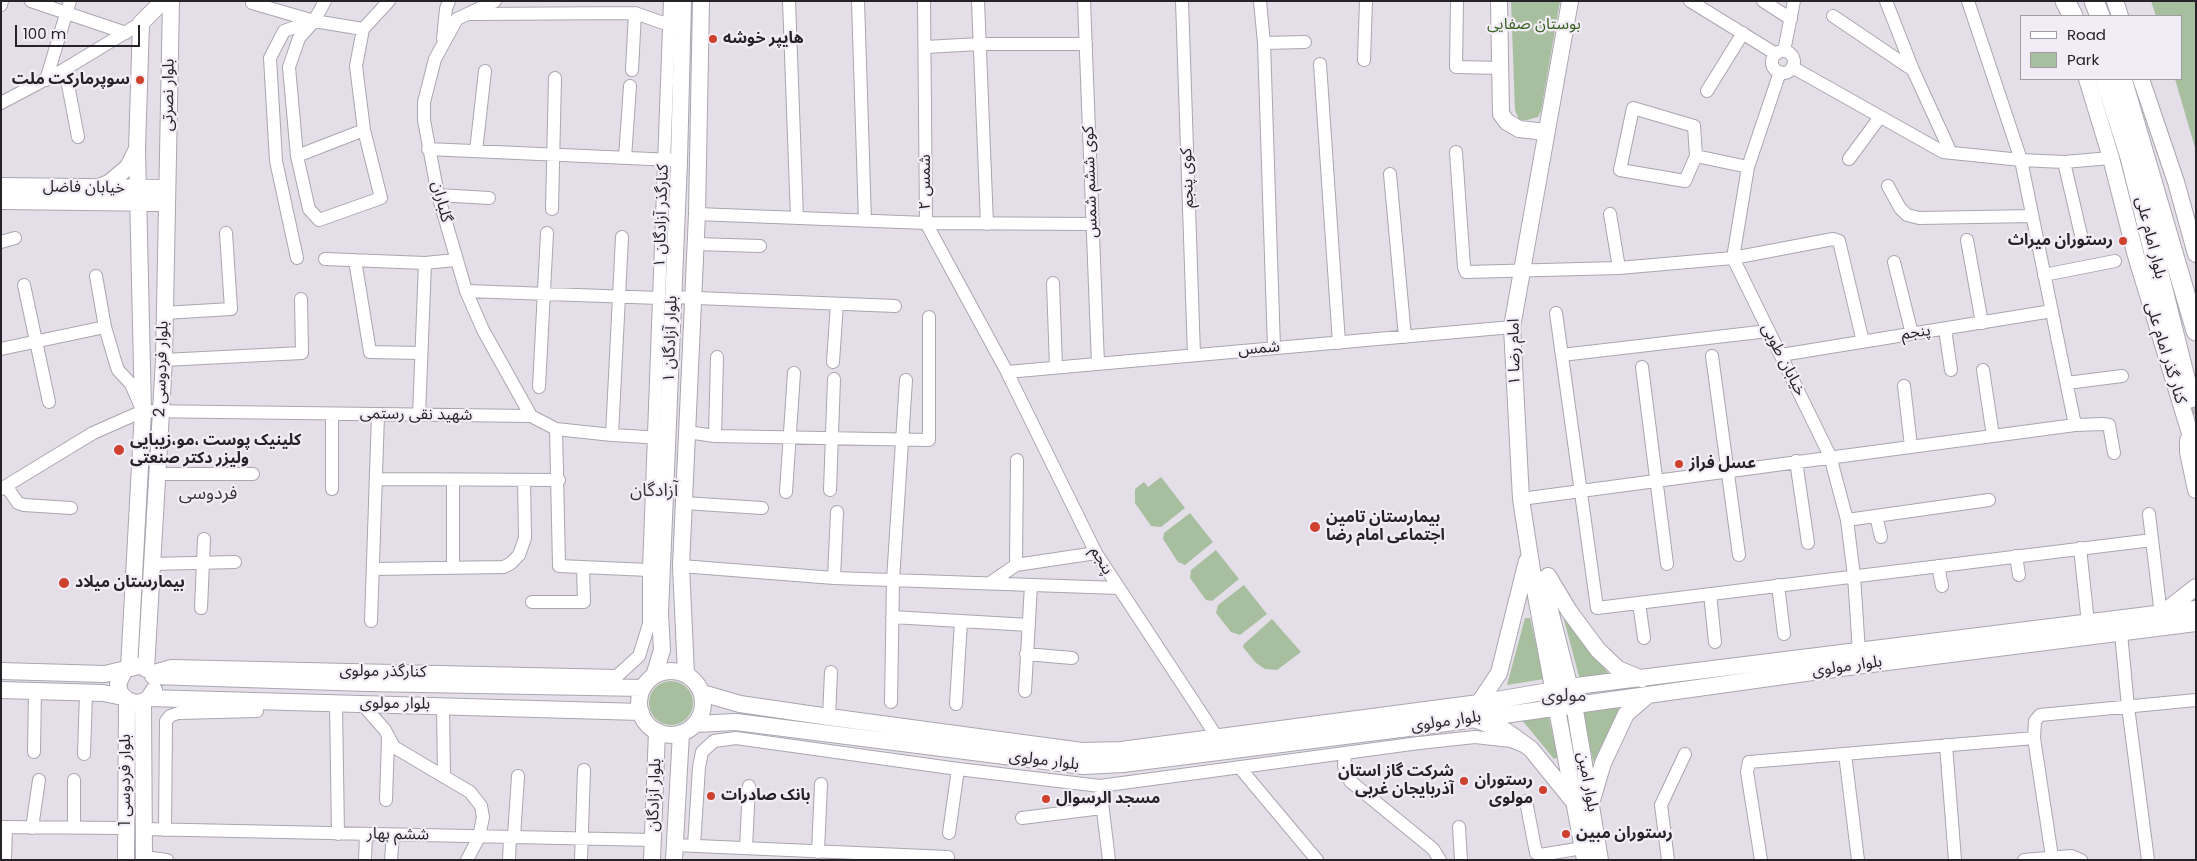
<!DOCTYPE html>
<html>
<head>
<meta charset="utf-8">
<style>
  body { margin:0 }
  #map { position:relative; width:2197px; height:861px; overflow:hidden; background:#e4dee8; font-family:Poppins,sans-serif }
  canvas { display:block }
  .frame { position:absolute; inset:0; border:2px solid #252327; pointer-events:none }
  .legend { position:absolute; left:2020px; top:15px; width:162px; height:65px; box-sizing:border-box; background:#f1ecf6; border:1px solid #9f9ca3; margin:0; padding:6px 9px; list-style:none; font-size:15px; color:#252327 }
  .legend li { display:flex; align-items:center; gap:10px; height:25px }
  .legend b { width:25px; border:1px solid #9f9ca3 }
  .scale { position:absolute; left:15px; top:25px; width:125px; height:22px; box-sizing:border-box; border:2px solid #252327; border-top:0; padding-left:6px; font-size:15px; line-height:18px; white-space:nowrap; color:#252327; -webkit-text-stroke:4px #f1ecf6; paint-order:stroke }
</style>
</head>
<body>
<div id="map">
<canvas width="2197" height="861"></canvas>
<div class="frame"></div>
<ul class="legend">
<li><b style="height:6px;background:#fff"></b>Road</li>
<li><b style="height:14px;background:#a7bf9e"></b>Park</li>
</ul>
<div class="scale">100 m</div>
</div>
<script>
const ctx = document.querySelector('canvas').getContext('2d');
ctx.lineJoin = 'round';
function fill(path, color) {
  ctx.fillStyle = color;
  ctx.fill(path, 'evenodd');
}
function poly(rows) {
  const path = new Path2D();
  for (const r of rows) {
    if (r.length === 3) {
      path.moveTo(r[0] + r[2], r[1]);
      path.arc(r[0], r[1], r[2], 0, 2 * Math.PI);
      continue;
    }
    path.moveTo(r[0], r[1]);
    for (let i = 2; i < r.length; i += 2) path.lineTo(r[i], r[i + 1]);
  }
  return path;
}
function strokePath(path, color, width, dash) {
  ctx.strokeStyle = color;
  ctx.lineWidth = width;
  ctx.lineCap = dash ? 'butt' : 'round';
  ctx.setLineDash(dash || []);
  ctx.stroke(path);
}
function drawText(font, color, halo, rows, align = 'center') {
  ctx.font = font + ' Poppins,"Noto Sans Arabic",sans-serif';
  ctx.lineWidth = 4.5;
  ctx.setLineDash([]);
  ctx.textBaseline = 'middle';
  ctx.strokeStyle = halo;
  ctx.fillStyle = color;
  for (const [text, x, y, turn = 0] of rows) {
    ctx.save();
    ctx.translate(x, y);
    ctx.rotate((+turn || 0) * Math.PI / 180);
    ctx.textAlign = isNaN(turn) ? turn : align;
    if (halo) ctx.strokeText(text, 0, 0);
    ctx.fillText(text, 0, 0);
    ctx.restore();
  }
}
const green = poly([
  [1511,1,1560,1,1541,111,1538,117,1527,120,1519,120,1515,110],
  [2151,1,2196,1,2196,151,2175,79,2181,79,2181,16,2156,16],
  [1161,477,1185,508,1161,527,1151,526,1135,503,1135,489,1144,482,1148,487],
  [1190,513,1213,542,1185,565,1178,562,1163,539,1164,533],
  [1216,550,1239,579,1212,601,1206,600,1190,578,1191,570],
  [1244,585,1267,614,1240,635,1231,632,1216,613,1218,605],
  [1566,615,1610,676,1580,680,1563,616],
  [1525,618,1530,618,1544,679,1507,685],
  [1272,619,1301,652,1277,670,1265,669,1256,663,1243,647,1244,644],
  [671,703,22],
  [1616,705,1619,710,1596,762,1593,761,1583,711],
  [1548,714,1558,757,1554,759,1522,720]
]);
const highwayTunnel = poly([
  [2190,398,2196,414]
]);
const minor = poly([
  [31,1,126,33],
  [325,1,314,21,299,38,289,67,297,156,309,209,319,220,381,198,364,130,356,66,363,29],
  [495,1,457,19,435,59,424,102,424,120,438,195,466,291,483,330,531,416],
  [789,1,797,218],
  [858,1,865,221],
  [924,1,926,223,1007,372,1096,553,1217,737],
  [978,1,987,224],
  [1084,1,1098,364],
  [1182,1,1194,355],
  [1260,1,1264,43,1274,348],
  [1457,1,1456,67,1501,68],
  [1690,1,1776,54],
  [1763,1,1791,19],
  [1886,1,1913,70,1951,153],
  [1968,1,2021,160,2075,425],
  [252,3,314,21,363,29],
  [1,5,2,1],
  [472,14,635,13,669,25],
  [1833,16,1913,70],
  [363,29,389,1],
  [443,39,446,9,449,1],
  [1264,43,1305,42],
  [926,47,979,44,1086,44],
  [1784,51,1794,1],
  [1783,62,11],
  [1364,60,1366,1],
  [1320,64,1339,343],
  [1792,67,1943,152,2021,160,2064,162,2111,158],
  [65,69,78,137],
  [632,70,635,13],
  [1780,72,1748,167,1733,258,1830,456,1847,520,1854,576,1859,652],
  [46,80,70,1],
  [1707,91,1743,33],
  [1,103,65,69,141,23],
  [1633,108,1694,126,1696,156,1685,181,1620,170,1633,108],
  [428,149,673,160],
  [476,151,485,71],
  [1456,152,1464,267,1466,272,1619,268,1733,258,1833,239,1839,241,1863,342],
  [297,156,364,130],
  [1696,156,1748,167],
  [625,158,630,86],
  [1849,159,1880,117],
  [2064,162,2081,235],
  [1390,174,1405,337],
  [1888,186,1900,208,1907,215,1919,218,2032,216],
  [438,195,489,198],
  [552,209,555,78],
  [697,214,926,223,1093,224],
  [1610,214,1619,268],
  [1967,240,1982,323],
  [1,242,15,238],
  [696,244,760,246],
  [297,258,276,161,270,58,284,31,312,21],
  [325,259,425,263,455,260],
  [355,260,370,352,421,353],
  [1894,262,1912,334],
  [2044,275,2115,261],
  [96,276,105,327,115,361,118,370,131,384,141,407],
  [1053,283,1056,367],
  [24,285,49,402],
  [466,291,659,298],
  [672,297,895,306],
  [164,313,231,309,226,233],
  [1556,313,1597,608,2152,540],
  [1945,329,1951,370],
  [1,349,105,327],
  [1562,355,1768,331],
  [1781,355,2052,311],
  [1712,356,1739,555],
  [164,360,302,353,301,299],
  [833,362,837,304],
  [1642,367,1667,564],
  [1983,370,1993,436],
  [1007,372,1512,327],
  [2067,383,2122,376],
  [1904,386,1911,446],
  [539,387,547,233],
  [332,414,332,489],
  [419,415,425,263],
  [556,429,559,566,649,570],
  [687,432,715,436,929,440,929,317],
  [612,435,622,237],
  [715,436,717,357],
  [1796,461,1808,543],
  [158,474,253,474],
  [376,479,559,480],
  [6,486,18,503,24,505,71,508],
  [1,489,93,433,143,411,531,416,556,429,612,435,663,438],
  [830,490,834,379],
  [786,492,794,373],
  [1521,499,2075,425,2103,424,2109,425,2114,453],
  [684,503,762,508],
  [2149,514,2161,615],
  [1876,516,1881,537],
  [1847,520,1989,500],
  [2080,548,2088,623],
  [2016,556,2019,575],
  [152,564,235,562],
  [1016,565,1017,460],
  [681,566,834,578,1118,588],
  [1938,566,1942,586],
  [453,568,453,480],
  [373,569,504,567,511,563,519,555,525,538,524,480],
  [834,578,837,512],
  [990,583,1016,565,1096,553],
  [1778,585,1784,634],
  [1710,594,1715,642],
  [532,602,584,602,583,568],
  [1639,603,1644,638],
  [201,608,204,539],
  [892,617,1029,625],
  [371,621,378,415],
  [2121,633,2128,707,2148,860],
  [1026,654,1072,658],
  [150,672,171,666,617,676,639,656,649,624,649,570,670,1],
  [1025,691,1031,585],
  [891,702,893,580,906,380],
  [336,704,338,834],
  [362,704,385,730,394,747,470,792,481,806,483,817,479,837,467,860],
  [956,704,961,621],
  [443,705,444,777],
  [829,717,831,672],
  [1946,745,1955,860],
  [34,752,35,690],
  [84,754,86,693],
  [1345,754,1344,766,1350,781,1433,849,1440,860],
  [1845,754,1858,860],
  [1240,768,1317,860],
  [1100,786,1109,860],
  [386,800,388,739],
  [1526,801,1536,853,1540,855,1583,848],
  [1022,818,1102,808],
  [1,827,126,828],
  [1459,827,1461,860],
  [32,828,39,780],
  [74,828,74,780],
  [143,829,653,840],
  [165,830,166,721,170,716,178,713,257,711],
  [949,833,958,769],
  [514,837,518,776],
  [674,845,948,857],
  [694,846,699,767,702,752,714,741,736,738,958,769,1100,786,1419,743,1475,737,1511,741,1521,745],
  [746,848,749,786],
  [818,852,821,784],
  [144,857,167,860],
  [2052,857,2034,738,2035,721,2040,715,2196,700],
  [5,860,6,827],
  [365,860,366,834],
  [391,860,393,835],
  [509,860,510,837],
  [581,860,584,770],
  [1668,860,1661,805,1685,754],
  [1761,860,1747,772,1749,762,2034,738],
  [2024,860,2071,856,2081,860]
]);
const major = poly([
  [1499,1,1501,114,1507,122,1519,129,1546,132],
  [1570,1,1512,327,1521,499,1536,596,1585,860],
  [2115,1,2120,16],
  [2087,79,2111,158,2136,256,2196,453],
  [2141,79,2176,182,2196,254],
  [1,186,167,188],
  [98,187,109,183,128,167,136,151],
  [1,201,167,203],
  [2188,440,2188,452,2196,490],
  [1548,576,1569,611,1598,650,1618,669,1642,679],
  [1542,579,1574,704,1600,860],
  [2164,612,2196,587],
  [129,668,143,411,137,149,141,23,163,1],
  [146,669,164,360,171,1],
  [1,671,105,674,139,666],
  [124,671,118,684,120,693,127,700,135,703,143,702,149,698,154,690],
  [671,703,32],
  [686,674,681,566,697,214,701,1],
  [153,676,367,683,643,688],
  [654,676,662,650,660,613,679,161,683,1],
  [1,690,103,693,123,697],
  [702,693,740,704,829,717,1082,751,1121,750,1479,703,1584,685,2196,609],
  [149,698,641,712],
  [143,702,144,860],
  [1479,703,1499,673,1527,561],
  [1474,719,1506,731,1531,749,1574,802],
  [695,724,736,722,1084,766,1123,764,1432,725,1863,665,2196,623],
  [1592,800,1603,763,1626,714,1648,695],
  [126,860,127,700],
  [652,860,657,731],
  [674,860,681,733]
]);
const highway = poly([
  [2065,1,2073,16],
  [2094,1,2100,16],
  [2105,79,2130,157,2190,398],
  [2122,79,2196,331]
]);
const markers = [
  [713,39,5,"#cd412e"],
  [140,80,5,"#cd412e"],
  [2123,241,5,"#cd412e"],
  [119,450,6,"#cd412e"],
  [1679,464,5,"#cd412e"],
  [1315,527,6,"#cd412e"],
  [64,583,6,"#cd412e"],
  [1464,781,5,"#cd412e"],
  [1543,790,5,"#cd412e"],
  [711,796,5,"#cd412e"],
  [1046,799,5,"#cd412e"],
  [1566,834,5,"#cd412e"]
];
const parkNames = [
  ["بوستان صفایی",1534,25]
];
const poiNames = [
  ["هایپر خوشه",723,39],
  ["سوپرمارکت ملت",130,80,"right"],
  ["رستوران میراث",2113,241,"right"],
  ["کلینیک پوست ،مو،زیبایی",130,441],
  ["ولیزر دکتر صنعتی",130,459],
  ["عسل فراز",1689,464],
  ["بیمارستان تامین",1326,518],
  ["اجتماعی امام رضا",1326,536],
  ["بیمارستان میلاد",75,583],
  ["شرکت گاز استان",1454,772,"right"],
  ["آذربایجان غربی",1454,790,"right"],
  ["رستوران",1533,781,"right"],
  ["مولوی",1533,799,"right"],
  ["بانک صادرات",721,796],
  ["مسجد الرسوال",1056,799],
  ["رستوران مبین",1576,834]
];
const streetNames = [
  ["بلوار نصرتی",169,95,-89],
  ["کوی پنجم",1188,178,-92],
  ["شمس ۲",926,182,-90],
  ["کوی ششم شمس",1091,182,-92],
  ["خیابان فاضل",84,188,1],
  ["گلباران",441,202,76],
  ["کنارگذر آزادگان ۱",662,216,-88],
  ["بلوار امام علی",2150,238,76],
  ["پنجم",1916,333,-9],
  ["بلوار آزادگان ۱",671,339,-88],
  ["شمس",1259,349,-5],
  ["امام رضا ۱",1515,352,-91],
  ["کنار گذر امام علی",2165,353,73],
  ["خیابان طوبی",1783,360,63],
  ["بلوار فردوسی 2",162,369,-88],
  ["شهید نقی رستمی",416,415,1],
  ["پنجم",1101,561,60],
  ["بلوار مولوی",1847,667,-8],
  ["کنارگذر مولوی",383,672,1],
  ["بلوار مولوی",395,704,1],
  ["بلوار مولوی",1446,722,-8],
  ["بلوار مولوی",1044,761,7],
  ["بلوار فردوسی 1",126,780,-90],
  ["بلوار امین",1587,782,80],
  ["بلوار آزادگان",655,795,-88],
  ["ششم بهار",398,835,1]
];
const neighbourhoodNames = [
  ["آزادگان",654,491],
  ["فردوسی",208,494],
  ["مولوی",1564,696]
];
fill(green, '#a7bf9e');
strokePath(highwayTunnel, '#beb9c1', 19, [19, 9]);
strokePath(minor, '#aaa5af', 14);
strokePath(major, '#aaa5af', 18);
strokePath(highway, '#aaa5af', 21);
strokePath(minor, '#fff', 12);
strokePath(major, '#fff', 16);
strokePath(highway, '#fff', 19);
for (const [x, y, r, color] of markers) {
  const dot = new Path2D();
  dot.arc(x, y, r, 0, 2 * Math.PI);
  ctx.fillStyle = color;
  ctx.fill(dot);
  strokePath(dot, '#f1ecf6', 2);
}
drawText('16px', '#376223', '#f1ecf6', parkNames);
drawText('bold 16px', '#252327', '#f1ecf6', poiNames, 'left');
drawText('16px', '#252327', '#f1ecf6', streetNames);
drawText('18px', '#39353d', '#f1ecf6', neighbourhoodNames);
</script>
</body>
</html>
